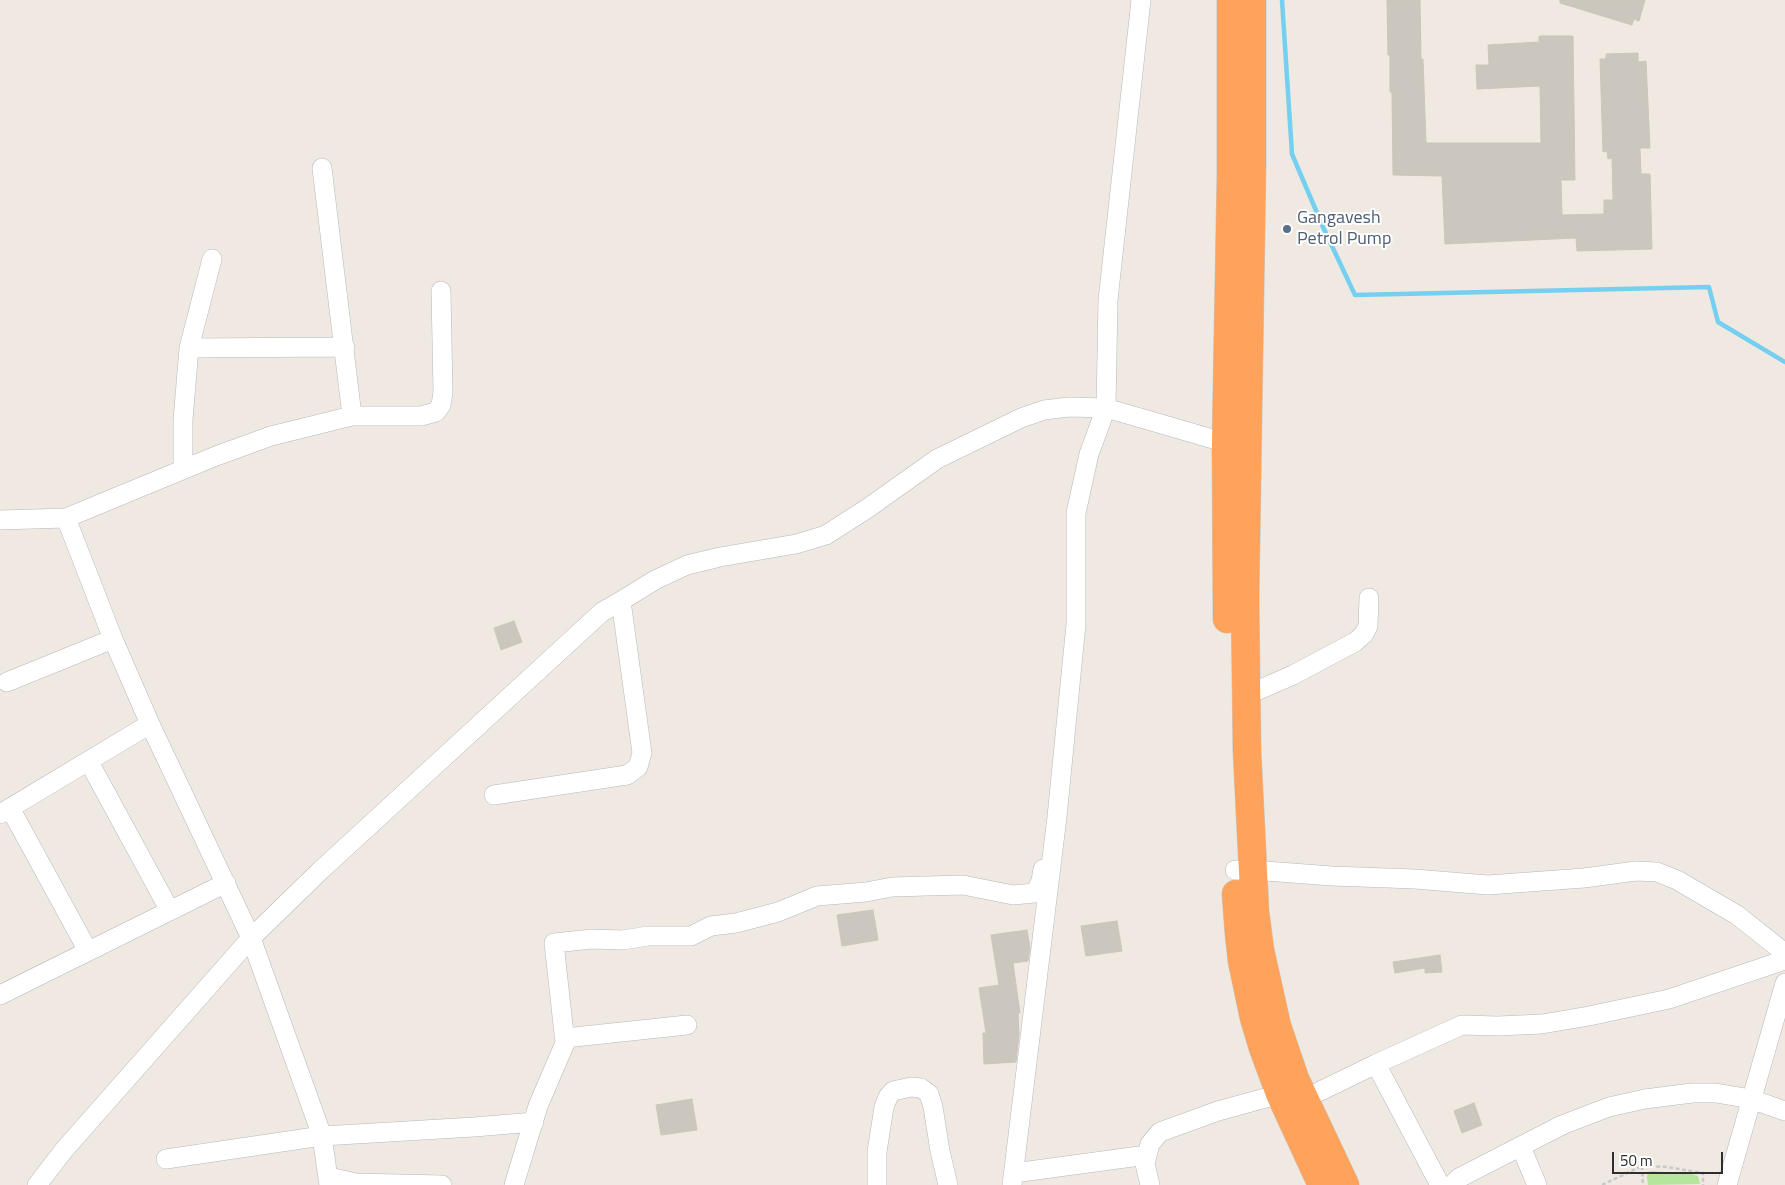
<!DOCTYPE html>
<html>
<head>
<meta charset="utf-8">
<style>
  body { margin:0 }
  #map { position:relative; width:1785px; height:1185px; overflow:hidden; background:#efe9e1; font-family:"Titillium Web",sans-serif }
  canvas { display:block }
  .scale { position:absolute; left:1612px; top:1152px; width:111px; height:22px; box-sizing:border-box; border:2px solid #2e2e2e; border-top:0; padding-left:6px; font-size:15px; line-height:18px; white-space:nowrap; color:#2e2e2e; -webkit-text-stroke:4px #fff; paint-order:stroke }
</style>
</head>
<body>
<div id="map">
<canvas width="1785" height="1185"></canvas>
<div class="scale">50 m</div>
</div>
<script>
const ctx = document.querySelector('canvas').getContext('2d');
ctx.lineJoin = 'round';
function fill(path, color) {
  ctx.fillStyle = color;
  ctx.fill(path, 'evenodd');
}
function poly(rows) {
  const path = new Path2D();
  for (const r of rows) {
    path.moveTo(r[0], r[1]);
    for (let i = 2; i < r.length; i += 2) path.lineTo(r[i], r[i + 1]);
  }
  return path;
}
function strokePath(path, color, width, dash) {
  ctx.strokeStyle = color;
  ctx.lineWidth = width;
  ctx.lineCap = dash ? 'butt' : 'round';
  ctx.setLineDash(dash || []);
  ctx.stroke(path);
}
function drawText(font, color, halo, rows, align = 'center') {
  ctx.font = font + ' "Titillium Web",sans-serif';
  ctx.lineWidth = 4;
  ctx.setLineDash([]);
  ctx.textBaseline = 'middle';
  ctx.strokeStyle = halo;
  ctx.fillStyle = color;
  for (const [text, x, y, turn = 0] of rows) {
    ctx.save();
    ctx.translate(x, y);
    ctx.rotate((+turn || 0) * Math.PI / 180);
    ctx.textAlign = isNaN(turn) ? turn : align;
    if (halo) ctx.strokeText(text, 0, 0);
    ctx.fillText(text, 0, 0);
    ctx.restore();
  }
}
const green = poly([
  [1650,1171,1692,1174,1698,1176,1700,1184,1648,1185,1647,1177,1648,1173]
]);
const stream = poly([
  [1282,0,1292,154,1323,227,1355,295,1709,287,1718,322,1785,362]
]);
const building = poly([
  [1387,0,1420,0,1421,59,1423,59,1426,143,1541,143,1540,86,1477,89,1476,65,1489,65,1488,45,1539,42,1539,36,1573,36,1575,180,1561,180,1562,215,1604,214,1604,200,1613,200,1612,158,1608,159,1607,151,1603,152,1600,59,1606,59,1606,54,1638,53,1638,62,1646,61,1650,148,1640,148,1641,174,1650,174,1652,249,1577,251,1576,238,1445,244,1442,176,1393,175,1392,92,1390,92,1390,55,1388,55,1387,0],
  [1560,0,1645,0,1639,21,1634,19,1632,25,1560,3,1560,0],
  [514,621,522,642,501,650,494,628,514,621],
  [873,910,878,940,842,946,837,915,873,910],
  [1117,921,1122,951,1086,956,1081,926,1117,921],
  [1027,930,1030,948,1028,961,1013,963,1020,1013,1018,1013,1019,1034,1016,1062,984,1064,983,1033,986,1033,979,988,999,985,991,935,1027,930],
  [1440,955,1442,972,1425,973,1425,968,1395,973,1393,962,1440,955],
  [692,1099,697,1130,661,1135,656,1105,692,1099],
  [1474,1103,1482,1125,1462,1133,1454,1111,1474,1103]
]);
const path = poly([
  [1642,1166,1643,1185],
  [1602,1185,1642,1166,1667,1167,1703,1173,1703,1185]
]);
const minor = poly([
  [322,168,352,416,421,416,436,412,441,405,443,392,441,291],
  [189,348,345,347],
  [183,468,183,420,189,348,212,259],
  [66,518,216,456,271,436,352,416],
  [0,520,66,518,113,639,150,724,251,938,322,1136,329,1185],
  [7,682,113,639],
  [1247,695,1293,675,1355,642,1364,634,1368,626,1369,598],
  [89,762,170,911],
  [494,795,627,775,638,767,642,753,621,601],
  [10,808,88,951],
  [0,814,150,724],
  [1235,870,1252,870,1332,876,1415,879,1488,885,1584,878,1636,871,1657,872,1677,880,1737,915,1785,953],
  [560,943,554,943,592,939,623,940,648,936,691,936,711,926,736,923,778,912,817,896,866,892,892,887,963,885,1013,895,1035,893,1041,881,1043,869],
  [0,995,226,883],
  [565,1038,687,1025],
  [1376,1064,1440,1185],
  [1304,1099,1376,1064,1462,1025,1498,1026,1542,1024,1589,1016,1669,999,1785,960],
  [1521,1147,1537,1185],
  [166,1159,322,1136,474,1127,534,1122],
  [1014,1173,1147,1155],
  [329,1177,356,1183,442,1185],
  [37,1185,64,1150,251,938,321,870,602,612,621,601,655,580,687,565,720,557,796,544,826,535,868,508,937,459,1021,418,1044,410,1069,407,1106,408,1237,446],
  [514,1185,538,1106,565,1043,554,943],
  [877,1185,877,1152,884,1107,888,1097,893,1091,911,1087,921,1088,929,1094,933,1107,940,1151,948,1185],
  [1012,1185,1057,817,1076,624,1076,513,1089,454,1106,408,1108,300,1141,0],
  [1150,1185,1145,1164,1150,1144,1160,1132,1218,1111,1280,1094],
  [1452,1185,1459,1178,1562,1125,1609,1107,1645,1099,1692,1093,1716,1093,1751,1099,1785,1111],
  [1727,1185,1785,983]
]);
const highway = poly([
  [1252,0,1252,163,1245,599,1247,751,1255,912,1260,950,1277,1026,1295,1079,1345,1185],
  [1227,619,1226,444,1231,175,1231,0],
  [1236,894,1239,934,1242,961,1254,1018,1263,1048,1280,1094,1322,1185]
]);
const markers = [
  [1287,229,5,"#5c6f8a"]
];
const serviceNames = [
  ["Gangavesh",1297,219],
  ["Petrol Pump",1297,240]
];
fill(green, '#b6e59e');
strokePath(stream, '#75cff0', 4.5);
fill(building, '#cbc7bf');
strokePath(building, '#cbc5ba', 1);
strokePath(minor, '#b4b7c1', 20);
strokePath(highway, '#c9c9c9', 29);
strokePath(path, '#c9c9c9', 2.5, [4, 2.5]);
strokePath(minor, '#fff', 19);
strokePath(highway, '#ffa35c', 28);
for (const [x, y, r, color] of markers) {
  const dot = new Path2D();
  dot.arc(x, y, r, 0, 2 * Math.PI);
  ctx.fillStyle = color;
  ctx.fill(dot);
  strokePath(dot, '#fff', 2);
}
drawText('18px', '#4e5e75', '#fff', serviceNames, 'left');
</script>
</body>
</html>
